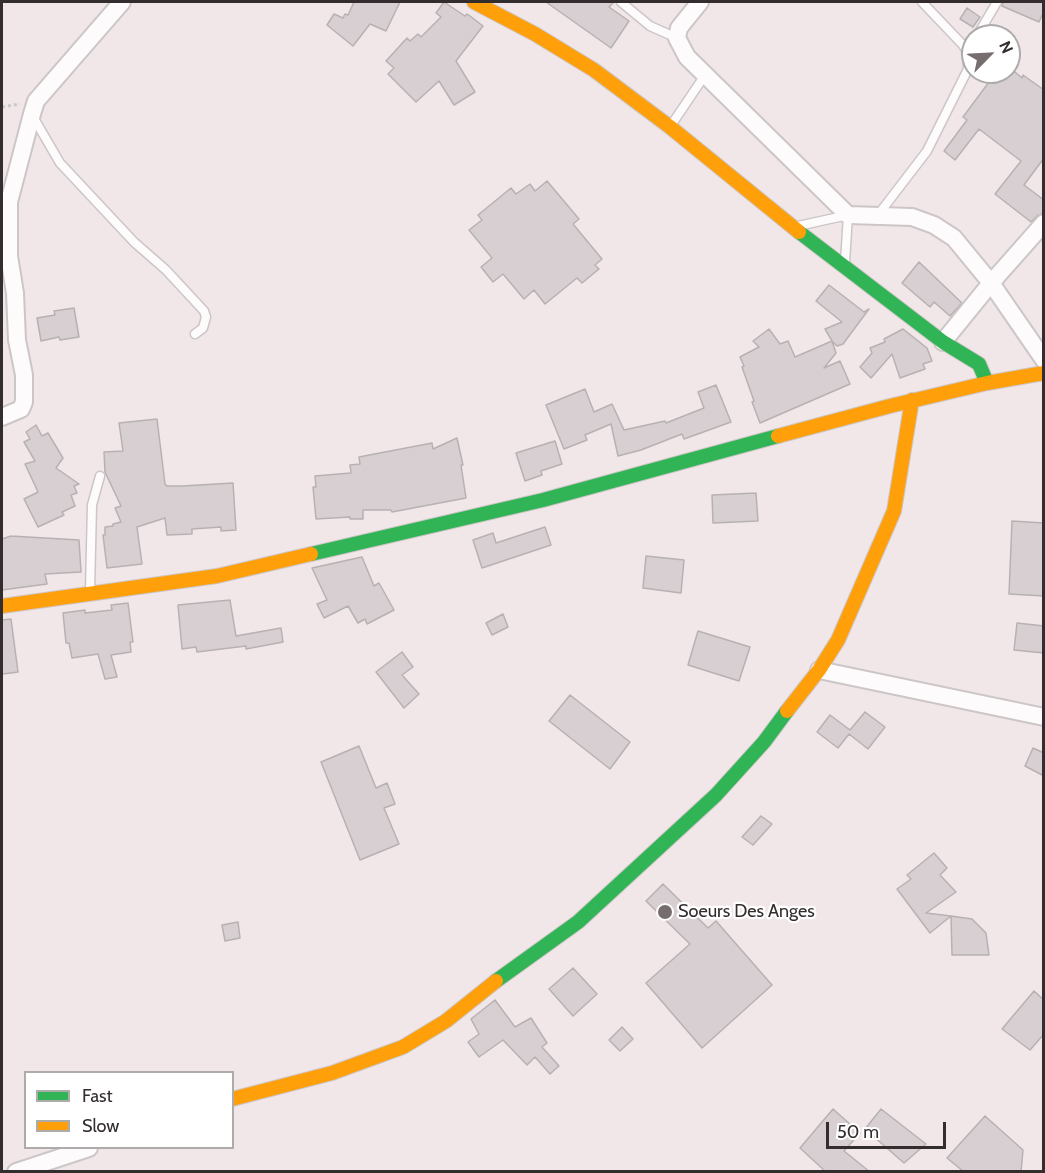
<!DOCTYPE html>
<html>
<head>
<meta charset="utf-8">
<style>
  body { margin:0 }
  #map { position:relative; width:1045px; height:1173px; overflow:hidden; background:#f1e7e8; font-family:Cabin,sans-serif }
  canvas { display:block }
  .frame { position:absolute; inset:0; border:3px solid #342d2d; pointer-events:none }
  .legend { position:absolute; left:24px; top:1071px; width:210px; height:78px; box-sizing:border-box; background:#fff; border:2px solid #aeabab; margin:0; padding:8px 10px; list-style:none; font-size:18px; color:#342d2d }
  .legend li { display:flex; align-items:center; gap:12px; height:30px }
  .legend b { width:30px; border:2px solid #aeabab }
  .north { position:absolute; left:961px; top:24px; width:60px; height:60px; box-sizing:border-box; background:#fff; border:2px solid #aeabab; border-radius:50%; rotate:66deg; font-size:16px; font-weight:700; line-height:24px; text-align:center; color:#342d2d }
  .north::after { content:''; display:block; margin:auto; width:21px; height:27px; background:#766e6e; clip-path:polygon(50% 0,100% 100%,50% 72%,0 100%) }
  .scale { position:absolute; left:826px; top:1122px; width:120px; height:27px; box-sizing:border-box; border:3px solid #342d2d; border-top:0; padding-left:8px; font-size:18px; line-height:21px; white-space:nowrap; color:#342d2d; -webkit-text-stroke:4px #fff; paint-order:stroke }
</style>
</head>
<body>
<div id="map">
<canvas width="1045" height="1173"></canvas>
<div class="frame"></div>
<ul class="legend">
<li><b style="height:8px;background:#30b455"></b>Fast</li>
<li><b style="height:8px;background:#ff9f0a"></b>Slow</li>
</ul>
<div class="north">N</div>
<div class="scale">50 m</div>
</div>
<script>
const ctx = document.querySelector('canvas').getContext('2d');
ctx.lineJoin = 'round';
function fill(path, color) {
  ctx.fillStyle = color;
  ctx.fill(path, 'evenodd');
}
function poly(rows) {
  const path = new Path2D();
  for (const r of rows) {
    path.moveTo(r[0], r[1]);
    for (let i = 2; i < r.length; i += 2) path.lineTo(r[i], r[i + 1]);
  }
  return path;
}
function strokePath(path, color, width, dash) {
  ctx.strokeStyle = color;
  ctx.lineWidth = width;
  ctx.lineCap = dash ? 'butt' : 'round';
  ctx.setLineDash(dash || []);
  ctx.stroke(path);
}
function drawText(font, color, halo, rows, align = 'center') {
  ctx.font = font + ' Cabin,sans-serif';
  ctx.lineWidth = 4.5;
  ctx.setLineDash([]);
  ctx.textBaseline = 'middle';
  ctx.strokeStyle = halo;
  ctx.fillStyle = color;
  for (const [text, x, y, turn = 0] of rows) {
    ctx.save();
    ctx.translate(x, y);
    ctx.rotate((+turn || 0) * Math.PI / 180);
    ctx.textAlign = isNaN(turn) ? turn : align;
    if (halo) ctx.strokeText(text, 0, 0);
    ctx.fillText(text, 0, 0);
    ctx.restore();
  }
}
const building = poly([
  [354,2,400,2,386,31,370,24,353,46,327,25,334,14,343,18,345,14,348,15,354,2],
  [444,2,465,16,467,14,470,16,483,26,456,61,475,92,454,105,439,81,416,102,388,74,394,68,386,61,407,38,410,41,418,34,421,37,441,17,436,13,444,2],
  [546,2,614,2,609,7,629,21,611,48,546,2],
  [1003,2,1044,2,1044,11,1039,22,1002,6,1003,2],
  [967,8,980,17,973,27,960,19,967,8],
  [993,72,1015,72,1022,78,1023,75,1044,90,1044,158,1024,185,1044,200,1044,213,1037,216,1031,222,995,194,1021,161,979,129,955,160,944,151,967,120,963,117,989,82,986,81,993,72],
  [547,181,579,219,573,224,602,259,595,265,599,269,582,283,577,278,545,304,534,290,524,299,503,274,493,282,481,267,492,258,469,230,482,220,478,215,511,188,516,194,530,184,535,191,547,181],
  [919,262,962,303,950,316,934,302,930,307,902,283,919,262],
  [829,285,864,312,869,309,843,344,837,346,832,341,836,353,824,368,840,361,850,384,760,423,752,402,754,401,742,367,744,366,740,357,759,347,753,341,769,329,780,344,788,341,795,357,832,341,825,329,842,322,816,301,829,285],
  [74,308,79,337,60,340,59,337,41,341,37,318,55,315,54,311,74,308],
  [903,329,927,348,932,361,923,364,925,369,900,378,892,354,871,378,860,367,872,353,870,348,885,342,884,339,903,329],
  [716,385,731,422,684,439,682,434,641,450,618,456,611,424,585,435,587,440,564,449,546,405,585,389,594,412,612,404,624,430,665,421,666,423,704,408,698,392,716,385],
  [157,419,165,484,167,486,182,486,233,483,236,530,221,531,221,527,192,529,192,534,167,535,165,518,137,527,142,564,107,568,103,535,105,535,105,527,113,526,113,524,121,522,115,508,121,506,105,472,104,452,123,451,119,423,157,419],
  [36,425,42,436,48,433,63,458,56,468,79,484,74,486,77,493,71,495,75,506,62,512,64,515,38,527,24,499,38,492,25,464,35,461,24,442,30,439,26,432,36,425],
  [457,438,463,465,461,465,466,498,392,512,391,510,363,510,363,519,350,519,350,517,316,519,313,487,316,487,315,476,351,473,350,465,360,464,359,457,432,443,433,449,457,438],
  [555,441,562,464,541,471,542,475,525,481,516,453,555,441],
  [756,493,758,521,713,523,712,495,756,493],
  [1012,521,1044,523,1044,596,1009,594,1012,521],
  [545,527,551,545,482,568,473,540,493,533,496,543,545,527],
  [11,536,79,540,81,572,45,574,47,584,2,590,2,539,11,536],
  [646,556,684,560,681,593,643,588,646,556],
  [362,557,374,586,379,583,394,610,367,624,365,619,358,623,348,606,324,618,317,604,327,600,312,568,362,557],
  [230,600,236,636,281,628,283,642,246,649,246,646,197,652,196,647,182,649,178,605,230,600],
  [128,603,133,642,130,642,131,652,111,655,117,677,105,679,98,654,72,658,69,643,66,643,63,613,85,610,85,613,112,610,111,605,128,603],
  [503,614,508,627,492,635,486,623,503,614],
  [11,619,18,672,3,674,2,673,2,620,11,619],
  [1017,623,1044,626,1044,653,1014,650,1017,623],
  [698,631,750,647,739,681,688,665,698,631],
  [402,652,413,667,402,675,419,694,404,708,376,672,402,652],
  [570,695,630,742,610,769,549,721,570,695],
  [865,712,885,727,868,749,849,734,838,748,817,732,830,715,850,730,865,712],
  [359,746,376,788,387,783,395,804,384,808,399,844,360,860,321,762,359,746],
  [1033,748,1044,753,1044,776,1025,766,1033,748],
  [761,816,772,824,753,845,742,837,761,816],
  [934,853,947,868,940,875,956,892,926,913,951,916,930,933,897,889,911,879,907,875,934,853],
  [663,884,708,928,716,921,772,985,702,1048,646,983,690,944,646,901,663,884],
  [951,916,972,919,986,933,989,955,952,955,951,916],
  [238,922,240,938,225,941,222,925,238,922],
  [573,968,597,994,573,1016,549,989,573,968],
  [1034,991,1044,1000,1044,1034,1030,1050,1002,1029,1034,991],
  [495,1000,515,1027,531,1018,547,1043,542,1047,559,1066,550,1074,535,1057,527,1065,503,1040,479,1057,468,1042,479,1034,471,1019,495,1000],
  [622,1027,633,1039,620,1051,609,1040,622,1027],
  [833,1109,860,1133,844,1151,870,1172,826,1172,800,1148,833,1109],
  [881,1109,926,1144,904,1163,865,1129,881,1109],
  [985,1116,1023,1150,1021,1172,964,1172,947,1158,985,1116]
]);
const path = poly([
  [2,107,20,104]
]);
const lane = poly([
  [621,2,650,26,677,38],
  [977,36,997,2],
  [32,115,60,163,134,242,166,270,204,311,206,317,203,328,195,334],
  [672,124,705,75],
  [878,215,927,151,968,69,967,52,963,45,922,2],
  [798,226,848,215,845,262],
  [90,591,92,505,100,476]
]);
const street = poly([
  [700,2,679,28,677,38,687,57,848,215,912,217,934,225,954,238,991,283,1044,360],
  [943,342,991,283,1044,223],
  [2,417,21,409,24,402,24,375,17,340,15,293,9,256,9,202,32,114,36,101,122,2],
  [819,670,1044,717],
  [16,1172,89,1148]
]);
const fast = poly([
  [799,232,943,342,979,364,987,383],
  [311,554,543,500,778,436],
  [496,981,578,922,716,795,764,742,787,711]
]);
const slow = poly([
  [474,2,535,34,594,70,670,127,799,232],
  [778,436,890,406,987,383,1044,373],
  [2,606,217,576,311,554],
  [787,711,819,670,838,640,894,511,912,400],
  [232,1099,332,1073,403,1047,446,1021,496,981]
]);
const markers = [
  [665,912,8,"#766e6e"]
];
const poiNames = [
  ["Soeurs Des Anges",678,912]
];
fill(building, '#d7cfd1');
strokePath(building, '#b8b1b2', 1.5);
strokePath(lane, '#cdc6c6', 11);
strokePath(street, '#cdc6c6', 20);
strokePath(fast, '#cdc6c6', 16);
strokePath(slow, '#cdc6c6', 16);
strokePath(path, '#cbc8c8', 3, [3, 3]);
strokePath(lane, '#fdfbfc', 8);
strokePath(street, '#fdfbfc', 16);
strokePath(fast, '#30b455', 14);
strokePath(slow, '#ff9f0a', 14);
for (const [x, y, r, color] of markers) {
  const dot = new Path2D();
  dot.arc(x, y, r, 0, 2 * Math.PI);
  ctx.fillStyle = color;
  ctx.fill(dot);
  strokePath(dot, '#fff', 2);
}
drawText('18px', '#342d2d', '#fff', poiNames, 'left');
</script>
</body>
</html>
